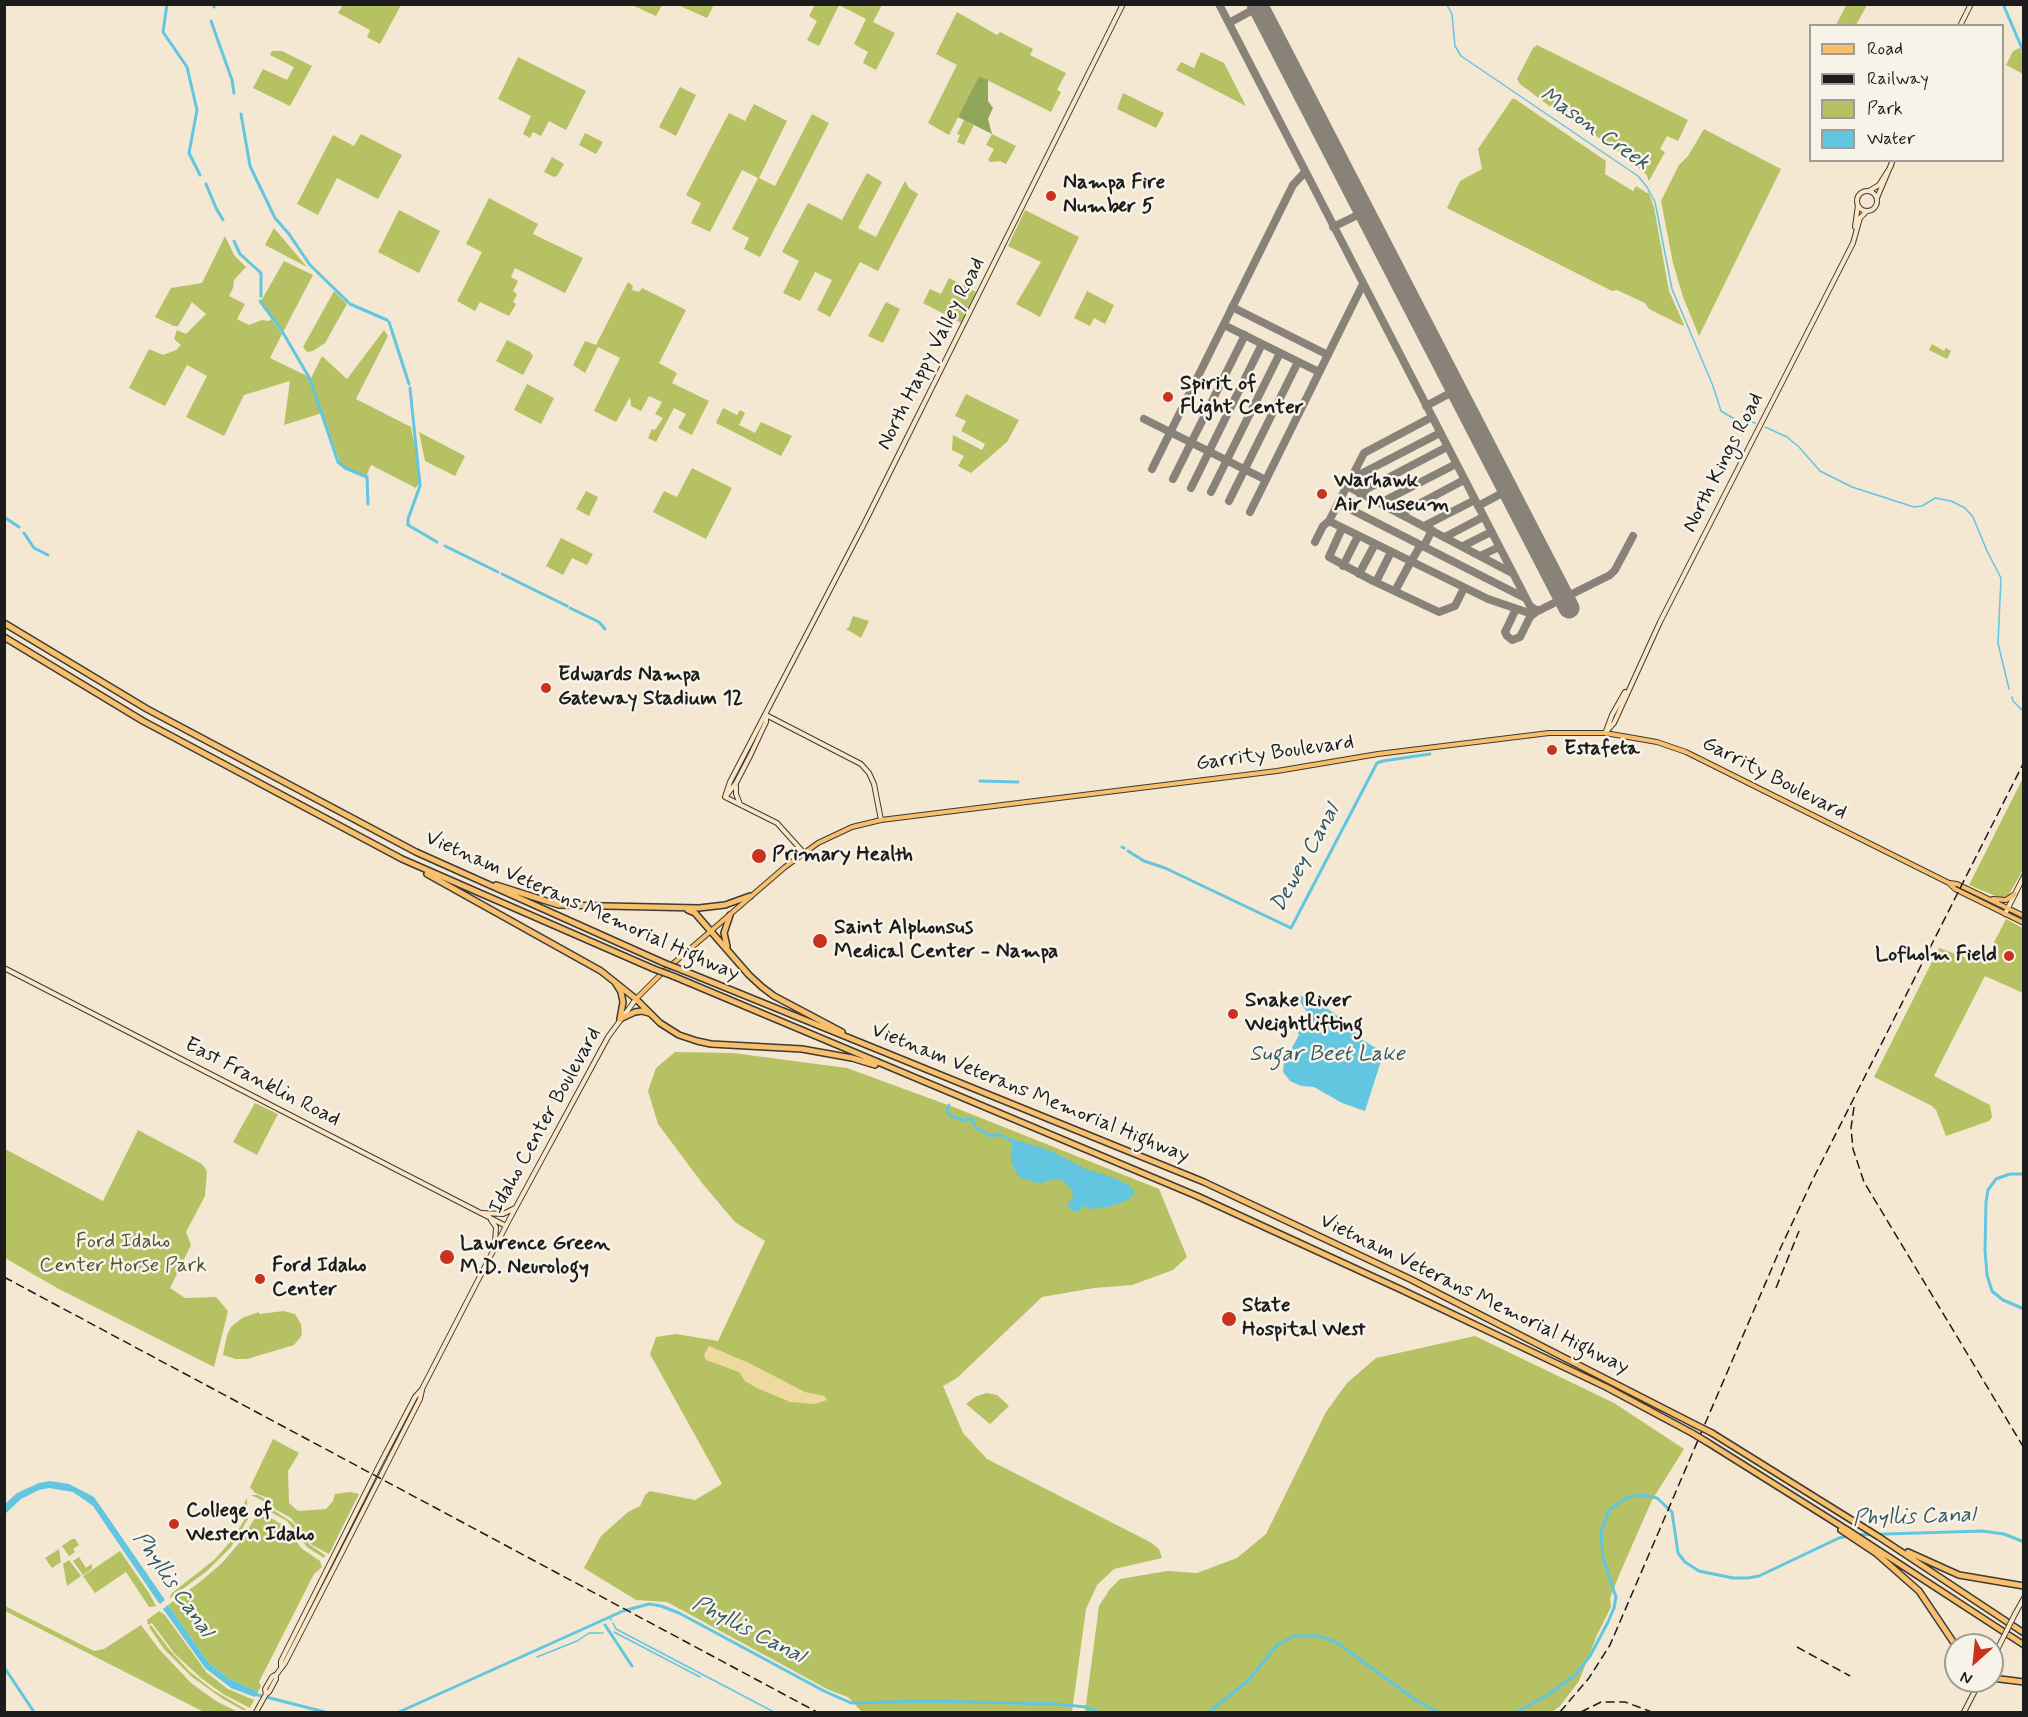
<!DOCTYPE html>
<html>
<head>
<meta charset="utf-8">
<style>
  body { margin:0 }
  #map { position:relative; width:2028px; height:1717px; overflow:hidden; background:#f4e8d3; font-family:Mynerve,sans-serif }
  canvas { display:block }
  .frame { position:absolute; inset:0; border:6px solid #1c1c1c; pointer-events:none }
  .legend { position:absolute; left:1809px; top:24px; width:195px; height:138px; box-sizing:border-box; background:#f7f3e8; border:2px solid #9f9d96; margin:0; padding:8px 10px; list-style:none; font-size:18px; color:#1c1c1c }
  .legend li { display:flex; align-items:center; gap:12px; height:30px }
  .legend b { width:30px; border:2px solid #9f9d96 }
  .north { position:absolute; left:1944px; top:1633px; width:60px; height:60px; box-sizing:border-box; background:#f7f3e8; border:2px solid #9f9d96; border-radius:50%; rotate:207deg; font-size:16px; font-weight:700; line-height:24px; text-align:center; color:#1c1c1c }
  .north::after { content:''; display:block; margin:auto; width:21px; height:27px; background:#c8321e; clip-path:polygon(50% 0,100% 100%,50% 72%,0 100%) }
</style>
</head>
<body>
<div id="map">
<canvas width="2028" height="1717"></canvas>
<div class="frame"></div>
<ul class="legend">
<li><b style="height:8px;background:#f8bf6c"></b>Road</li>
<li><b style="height:8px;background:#1c1c1c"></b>Railway</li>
<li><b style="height:16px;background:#b5c163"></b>Park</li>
<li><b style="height:16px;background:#62c6e0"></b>Water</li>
</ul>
<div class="north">N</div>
</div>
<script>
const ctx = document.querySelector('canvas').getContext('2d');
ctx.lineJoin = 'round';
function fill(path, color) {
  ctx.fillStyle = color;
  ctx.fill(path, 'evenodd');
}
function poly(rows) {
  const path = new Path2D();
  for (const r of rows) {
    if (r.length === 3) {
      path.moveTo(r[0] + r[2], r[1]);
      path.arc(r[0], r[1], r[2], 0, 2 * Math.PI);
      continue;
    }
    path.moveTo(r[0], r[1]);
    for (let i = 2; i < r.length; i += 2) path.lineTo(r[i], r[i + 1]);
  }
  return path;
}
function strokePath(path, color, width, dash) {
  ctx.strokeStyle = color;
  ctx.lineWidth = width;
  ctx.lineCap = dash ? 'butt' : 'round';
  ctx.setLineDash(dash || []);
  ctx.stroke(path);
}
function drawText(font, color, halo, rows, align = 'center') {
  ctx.font = font + ' Mynerve,sans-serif';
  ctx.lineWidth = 5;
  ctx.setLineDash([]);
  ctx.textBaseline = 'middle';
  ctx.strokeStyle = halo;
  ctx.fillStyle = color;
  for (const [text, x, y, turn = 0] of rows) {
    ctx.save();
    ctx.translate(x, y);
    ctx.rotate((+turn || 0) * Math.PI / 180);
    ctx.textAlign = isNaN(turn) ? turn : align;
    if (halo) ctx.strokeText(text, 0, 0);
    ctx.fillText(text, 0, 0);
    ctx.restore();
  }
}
const green = poly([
  [1847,4,1867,5,1856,25,1836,25],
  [343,5,343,4,401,5,380,44,367,37,370,30,338,13],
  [632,5,662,5,656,16],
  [678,5,709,5,713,7,707,18],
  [815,5,882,5,873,22,895,33,876,70,863,63,868,52,854,44,866,19,839,5,819,46,807,40,817,21,809,16],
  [957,12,997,35,1000,32,1033,49,1030,55,1066,73,1057,90,1061,92,1051,112,979,76,949,135,928,123,957,65,936,54],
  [1537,45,1688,120,1678,141,1667,136,1660,149,1665,152,1649,181,1646,174,1610,145,1548,105,1520,84,1517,79,1533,48],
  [2020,48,2023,57,2023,74,2006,65,2013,51],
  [272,51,282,51,312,66,290,106,253,88,263,69,287,80,294,67,270,55],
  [1201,52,1224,63,1246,106,1176,70,1181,62,1194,68],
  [518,57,586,91,566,130,549,121,541,136,533,132,530,138,523,134,531,116,498,99],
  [680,87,696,95,676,136,659,127],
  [1123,93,1164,113,1156,128,1117,109],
  [1512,99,1515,99,1606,161,1605,174,1633,191,1636,186,1647,193,1649,193,1654,207,1669,291,1684,325,1683,326,1649,309,1645,303,1617,290,1612,291,1447,208,1460,181,1482,169,1478,149],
  [754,104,787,121,759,178,775,186,812,114,829,123,760,257,744,249,749,238,732,229,758,178,742,170,710,232,691,223,701,203,686,195,729,113,745,121],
  [964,120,974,125,964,145,957,142,960,135,957,134],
  [1704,129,1781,169,1699,336,1683,297,1673,263,1661,201,1679,165,1688,156],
  [585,133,603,142,596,154,579,145],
  [361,134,402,155,378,199,337,178,318,215,297,204,333,135,354,146],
  [992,134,1016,146,1006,164,1000,161,990,162,988,160,994,149,986,145],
  [552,157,564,164,557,176,554,177,544,172],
  [867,173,882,182,858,228,876,237,905,181,909,188,918,194,878,271,860,262,830,317,817,310,832,280,815,272,800,301,783,293,799,261,782,252,808,203,842,220],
  [489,198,538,224,533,234,583,258,565,293,515,268,511,277,518,281,513,291,517,294,513,302,516,304,509,316,480,302,475,311,457,301,482,252,466,244],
  [399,210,440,231,419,273,378,252],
  [1025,210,1079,237,1040,317,1016,304,1041,262,1008,246],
  [274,228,307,267,265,245],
  [225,236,234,255,246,267,234,280,233,288,229,296,245,304,237,319,249,325,262,320,269,321,271,319,282,334,270,358,311,378,322,356,347,379,384,330,388,336,356,399,411,427,421,479,416,488,371,465,366,477,341,465,322,413,284,425,290,381,244,395,224,436,186,417,207,376,187,365,165,406,129,388,149,349,163,355,176,350,181,345,174,339,177,330,186,334,206,314,192,302,178,326,174,326,155,317,171,288,202,283],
  [284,261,313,275,283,332,261,301],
  [949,278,976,292,961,323,923,303,930,289,941,294],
  [628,282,633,286,632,290,639,292,642,288,686,310,659,363,677,373,672,383,709,401,692,435,678,428,686,414,674,408,656,442,648,438,652,429,655,430,663,418,655,414,662,402,649,396,641,411,631,406,630,397,616,422,594,411,620,358,598,347,585,373,573,365,585,341,596,345],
  [334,291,347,304,325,343,313,351,307,352,303,347],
  [1087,291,1114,305,1105,324,1094,318,1090,326,1074,318],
  [886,302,900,309,883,343,868,336],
  [507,340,530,352,533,356,523,375,496,361],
  [1932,344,1944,351,1946,348,1951,351,1947,359,1929,350],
  [527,384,554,398,541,424,514,410],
  [966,394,1019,420,1007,442,971,473,958,466,964,456,952,450,953,435,982,450,985,444,961,431,966,421,955,416],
  [723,408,737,415,740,410,745,413,739,425,755,433,761,422,792,436,781,456,716,423],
  [419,432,465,456,455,476,425,461],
  [692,468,732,488,706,539,653,512,664,491,677,497],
  [586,491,598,497,589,516,576,509],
  [561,538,593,554,587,565,572,558,563,575,546,566],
  [853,616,869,621,861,638,846,629,849,627],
  [2023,778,2024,868,2008,896,2000,898,1969,885],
  [2006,919,2023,928,2023,993,1985,976,1934,1076,1990,1105,1992,1117,1989,1121,1946,1136,1936,1110,1932,1106,1874,1077,1939,948,1972,960,1979,959,1983,964],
  [675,1052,733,1053,847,1068,956,1108,1159,1189,1187,1257,1173,1270,1132,1285,1094,1288,1042,1297,957,1378,943,1386,963,1433,987,1459,1150,1542,1159,1549,1162,1558,1114,1569,1097,1585,1086,1609,1072,1712,862,1712,848,1697,829,1690,667,1602,636,1600,584,1568,601,1536,628,1512,640,1506,645,1495,650,1491,695,1500,722,1484,650,1354,656,1337,676,1334,718,1341,765,1241,735,1222,702,1183,658,1124,648,1091,656,1068],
  [255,1103,278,1114,257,1155,233,1142],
  [138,1130,202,1164,207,1171,205,1196,186,1232,191,1245,170,1288,185,1298,216,1297,228,1311,214,1367,59,1289,5,1258,5,1149,103,1201],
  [284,1311,295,1314,301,1324,302,1335,294,1345,247,1359,236,1359,223,1355,227,1335,231,1327,242,1318,259,1312,259,1314],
  [1475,1336,1614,1403,1684,1449,1652,1500,1620,1573,1610,1598,1611,1607,1597,1635,1579,1681,1560,1706,1552,1712,1085,1712,1099,1606,1110,1589,1120,1579,1167,1571,1197,1573,1237,1558,1266,1534,1326,1412,1347,1383,1376,1358],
  [986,1393,997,1395,1009,1406,990,1424,966,1404,975,1397],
  [273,1439,299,1453,288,1471,289,1503,298,1511,326,1509,333,1501,335,1494,350,1492,359,1494,329,1554,312,1545,291,1518,273,1508,268,1498,255,1493,250,1487],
  [251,1495,258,1495,267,1500,272,1509,293,1523,310,1545,325,1555,324,1558,307,1547,287,1521,269,1511,265,1502],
  [247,1498,248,1519,231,1547,207,1571,169,1599,172,1593,214,1560,232,1540,246,1517,243,1506],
  [268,1516,287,1528,301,1548,320,1561,322,1567,314,1574,259,1682,261,1686,258,1692,228,1678,209,1663,168,1605,200,1582,222,1563,240,1542,255,1518],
  [72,1539,75,1539,79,1545,73,1549,75,1552,69,1556,62,1546],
  [59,1549,61,1562,52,1568,45,1558],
  [120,1551,149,1593,156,1606,149,1607,126,1572,95,1593,83,1576],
  [79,1557,86,1568,91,1564,92,1566,92,1569,83,1575,73,1561],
  [69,1560,81,1576,67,1586,63,1564],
  [5,1606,94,1651,104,1649,141,1625,159,1649,191,1683,216,1701,238,1712,204,1712,5,1611],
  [159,1611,165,1615,207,1673,228,1689,254,1700,250,1708,223,1694,201,1678,174,1653,152,1623,148,1625,147,1620],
  [151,1625,169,1649,189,1671,213,1690,247,1710,243,1710,223,1699,192,1677,164,1649,149,1627]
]);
const forest = poly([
  [979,76,988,80,988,101,993,108,988,119,992,134,958,117]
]);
const sand = poly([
  [709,1346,749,1363,805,1392,824,1396,827,1400,815,1404,790,1402,757,1388,745,1381,739,1372,706,1360,704,1355]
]);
const water = poly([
  [1295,994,1320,1003,1346,1022,1361,1039,1376,1048,1381,1061,1365,1111,1342,1103,1314,1087,1301,1086,1290,1081,1283,1072,1284,1062,1299,1035,1296,1029,1301,1021,1309,1021,1310,1017],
  [1012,1139,1049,1150,1086,1169,1114,1178,1129,1185,1135,1192,1128,1200,1109,1207,1091,1209,1083,1206,1079,1211,1074,1211,1067,1206,1073,1196,1072,1190,1061,1179,1045,1181,1040,1184,1019,1177,1011,1162],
  [50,1481,69,1484,94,1497,165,1600,160,1604,156,1599,93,1506,73,1492,49,1488,39,1490,21,1499,5,1514,5,1504,17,1493,39,1483],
  [168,1605,209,1663,228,1678,258,1692,255,1697,231,1688,205,1668,166,1613,163,1609]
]);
const stream = poly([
  [1447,5,1452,14,1455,46,1461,56,1638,176,1647,187,1655,202,1672,289,1713,386,1721,411,1738,421,1745,420,1755,423],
  [1765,427,1787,437,1799,447,1820,471,1852,487,1914,507,1922,506,1935,498,1951,501,1965,508,1973,517,1987,551,2001,578,1998,643,2009,689],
  [2012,697,2013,701,2024,712],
  [610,1617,611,1620],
  [613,1623,616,1629,774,1712],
  [614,1632,700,1677],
  [537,1657,577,1641,589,1633,603,1633]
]);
const canal = poly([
  [167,4,163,32,187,67,197,110,189,153,200,175],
  [2003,4,2024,53],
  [214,7,214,4],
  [211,21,232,80,234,93],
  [241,114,250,166,275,218,289,234,310,265,348,302],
  [206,184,216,208,223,220],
  [234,241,240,254,261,273,261,296],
  [260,301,282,331,310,379,338,462,345,468,367,477,368,504],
  [350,304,387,320],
  [389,322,409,384],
  [410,388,420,486,408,519,408,525,437,542],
  [4,517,19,527],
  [24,533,34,548,48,555],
  [445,546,498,572],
  [502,574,567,606],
  [570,608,599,622,605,629],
  [980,781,1018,782],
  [1122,847,1124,848],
  [1128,851,1144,861,1165,868,1291,928,1377,763,1383,761,1430,754],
  [949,1105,947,1111,951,1116,963,1120,972,1119,976,1128,989,1135,993,1136,998,1134,1011,1140],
  [2024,1174,2010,1174,1996,1179,1988,1190,1986,1202,1985,1250,1987,1275,1992,1291,2003,1300,2024,1309],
  [1854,1535,1982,1531,2004,1534,2024,1542],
  [605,1625,632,1666],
  [4,1667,34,1712],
  [254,1694,325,1712],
  [399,1712,623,1611,649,1604,661,1606,679,1613,824,1691,851,1703,928,1701,1056,1704,1086,1707,1098,1712],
  [1209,1712,1249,1680,1278,1644,1294,1636,1319,1636,1336,1642,1417,1701,1438,1712],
  [1517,1712,1551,1693,1576,1674,1590,1656,1608,1622,1614,1608,1616,1597,1603,1558,1601,1532,1609,1510,1626,1498,1642,1495,1657,1498,1672,1512,1678,1553,1685,1562,1699,1571,1733,1578,1748,1578,1759,1576,1839,1538,1848,1536]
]);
const taxiway = poly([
  [1219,4,1530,606,1536,610,1540,610],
  [1229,23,1258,7],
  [1333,227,1364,212],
  [1232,307,1328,355],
  [1224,325,1319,372],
  [1426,406,1456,390],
  [1144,419,1266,480],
  [1152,469,1293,185,1305,172],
  [1173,479,1245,335],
  [1351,479,1440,433],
  [1347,486,1512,573],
  [1191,488,1262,344],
  [1211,492,1280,353],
  [1359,493,1447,447],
  [1229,501,1298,362],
  [1338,503,1525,598],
  [1380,503,1456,464],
  [1478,506,1508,490],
  [1250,512,1363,284],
  [1400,514,1464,480],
  [1329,521,1488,599,1532,614,1610,575,1615,570,1633,536],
  [1424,526,1475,500],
  [1342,528,1329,557,1373,581,1439,612,1455,606,1464,588],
  [1445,537,1483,517],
  [1315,542,1323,526,1329,521,1364,453,1432,417],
  [1463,546,1491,532],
  [1480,556,1499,547],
  [1343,566,1358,536],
  [1359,574,1375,544],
  [1376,582,1391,552],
  [1395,591,1409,565,1419,548,1425,544,1432,530],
  [1516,609,1505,632,1507,636,1512,640,1520,637,1530,617,1535,613]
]);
const runway = poly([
  [1257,4,1569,608]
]);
const secondary = poly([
  [1960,26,1971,4],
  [1867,201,10],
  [1869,191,1879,185,1891,166],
  [1877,198,1893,160],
  [1855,227,1858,205],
  [766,715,861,764,869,773,874,784,881,820],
  [1606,731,1612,715,1625,692],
  [1605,733,1614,723,1660,622,1853,243,1860,218,1867,211],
  [736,786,736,794,740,804],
  [726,796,736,783,750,756,766,722,766,716],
  [725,797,730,782,864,524,1123,4],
  [725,797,777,823,804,853],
  [2005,914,2024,876],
  [4,968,506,1226],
  [482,1213,503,1214,515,1208],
  [491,1220,496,1227,495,1244],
  [2015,1614,2024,1598],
  [1992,1659,1998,1648],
  [281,1666,281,1661,381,1462,415,1397,422,1389,509,1220,608,1037,636,999],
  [266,1694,265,1689,272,1677,275,1675],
  [256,1712,266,1694,269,1692,276,1679,276,1675,285,1663,335,1566,420,1399,422,1390],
  [1964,1712,1980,1681]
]);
const primary = poly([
  [1950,883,1957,884,2024,916],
  [1993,899,2006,900,2015,894],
  [636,999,661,974,785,867,818,843,852,827,881,820,1277,771,1378,754,1549,733,1605,733,1657,742,1686,752,1949,883,1955,889,2024,923]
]);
const highway = poly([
  [4,623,147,709,416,852,664,963],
  [4,637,143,721,402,859,654,969],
  [427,874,601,971,636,999,660,1023,679,1035,697,1041,711,1044,802,1049,852,1058,875,1065],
  [496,885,559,905,699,908,725,905,750,896],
  [688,910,695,913,749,975,762,987,774,996,842,1032],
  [727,946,724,933,730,915],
  [682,970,1204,1182,1410,1279,1694,1424],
  [673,976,1197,1196,1402,1290,1606,1387,1692,1433],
  [616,984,621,992,623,1002,620,1019],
  [620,1019,635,1012,642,1011,649,1013],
  [1712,1433,1879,1537,2024,1633],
  [1707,1442,1849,1531,2024,1645],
  [1841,1530,1877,1554,1919,1591,1956,1646],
  [1908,1552,1959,1575,2024,1586],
  [1992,1678,2024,1682]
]);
const rail = poly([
  [1854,1107,1851,1128,1853,1149,1864,1182,2024,1448],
  [4,1277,817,1712],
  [1776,1288,1799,1231],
  [1797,1647,1850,1676],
  [1560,1712,1589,1678,1610,1645,1781,1247,1814,1177,2024,762],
  [1581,1712,1601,1702,1625,1702,1652,1712]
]);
const secondaryBridge = poly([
  [1998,1648,2015,1614]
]);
const highwayBridge = poly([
  [664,963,682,970],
  [654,969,673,976],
  [1694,1424,1712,1433],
  [1692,1433,1707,1442]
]);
const markers = [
  [1051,196,6,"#c8321e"],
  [1168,397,6,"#c8321e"],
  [1322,494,6,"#c8321e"],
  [546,688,6,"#c8321e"],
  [1552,750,6,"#c8321e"],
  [759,856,8,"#c8321e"],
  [820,941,8,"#c8321e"],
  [2009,956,6,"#c8321e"],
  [1233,1014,6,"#c8321e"],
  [447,1257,8,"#c8321e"],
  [260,1279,6,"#c8321e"],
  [1229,1319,8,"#c8321e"],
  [174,1524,6,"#c8321e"]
];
const poiNames = [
  ["Nampa Fire",1063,184],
  ["Number 5",1063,208],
  ["Spirit of",1180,385],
  ["Flight Center",1180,409],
  ["Warhawk",1334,482],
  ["Air Museum",1334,506],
  ["Edwards Nampa",558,676],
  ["Gateway Stadium 12",558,700],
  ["Estafeta",1564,750],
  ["Primary Health",772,856],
  ["Saint Alphonsus",834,929],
  ["Medical Center - Nampa",834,953],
  ["Lofholm Field",1997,956,"right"],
  ["Snake River",1245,1002],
  ["Weightlifting",1245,1026],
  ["Lawrence Green",460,1245],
  ["M.D. Neurology",460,1269],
  ["Ford Idaho",272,1267],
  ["Center",272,1291],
  ["State",1242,1307],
  ["Hospital West",1242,1331],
  ["College of",186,1512],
  ["Western Idaho",186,1536]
];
const streetNames = [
  ["North Happy Valley Road",932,354,-63],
  ["North Kings Road",1724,463,-63],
  ["Garrity Boulevard",1275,754,-8],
  ["Garrity Boulevard",1774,779,27],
  ["Vietnam Veterans Memorial Highway",582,907,24],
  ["East Franklin Road",262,1083,27],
  ["Vietnam Veterans Memorial Highway",1030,1094,22],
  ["Idaho Center Boulevard",546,1121,-61],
  ["Vietnam Veterans Memorial Highway",1474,1295,26]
];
const parkNames = [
  ["Ford Idaho",123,1243],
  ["Center Horse Park",123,1267]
];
const waterNames = [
  ["Mason Creek",1594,130,35],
  ["Dewey Canal",1306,859,-61],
  ["Sugar Beet Lake",1327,1055],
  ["Phyllis Canal",1914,1518,-2],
  ["Phyllis Canal",172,1585,55],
  ["Phyllis Canal",748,1631,27]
];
fill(green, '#b5c163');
fill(forest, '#90a759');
fill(sand, '#eeda9e');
fill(water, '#62c6e0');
strokePath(stream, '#62c6e0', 1.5);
strokePath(canal, '#62c6e0', 3);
strokePath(taxiway, '#888278', 8);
strokePath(runway, '#888278', 21);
strokePath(secondary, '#3c3b37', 6);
strokePath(primary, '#3c3b37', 6);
strokePath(highway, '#3c3b37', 8);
strokePath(secondary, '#fce5c4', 4);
strokePath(primary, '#f8bf6c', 4);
strokePath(highway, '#f8bf6c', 5);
strokePath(rail, '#1c1c1c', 1.5, [9, 4.5]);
strokePath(secondaryBridge, '#3c3b37', 6, []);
strokePath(highwayBridge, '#3c3b37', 8, []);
strokePath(secondaryBridge, '#fce5c4', 4);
strokePath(highwayBridge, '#f8bf6c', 5);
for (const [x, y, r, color] of markers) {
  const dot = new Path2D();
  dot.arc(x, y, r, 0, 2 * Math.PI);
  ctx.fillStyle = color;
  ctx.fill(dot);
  strokePath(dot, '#f7f3e8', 2);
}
drawText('bold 21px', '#1c1c1c', '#f7f3e8', poiNames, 'left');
drawText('21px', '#1c1c1c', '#f7f3e8', streetNames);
drawText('21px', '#525635', '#f7f3e8', parkNames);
drawText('italic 22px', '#345861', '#f7f3e8', waterNames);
</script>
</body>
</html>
